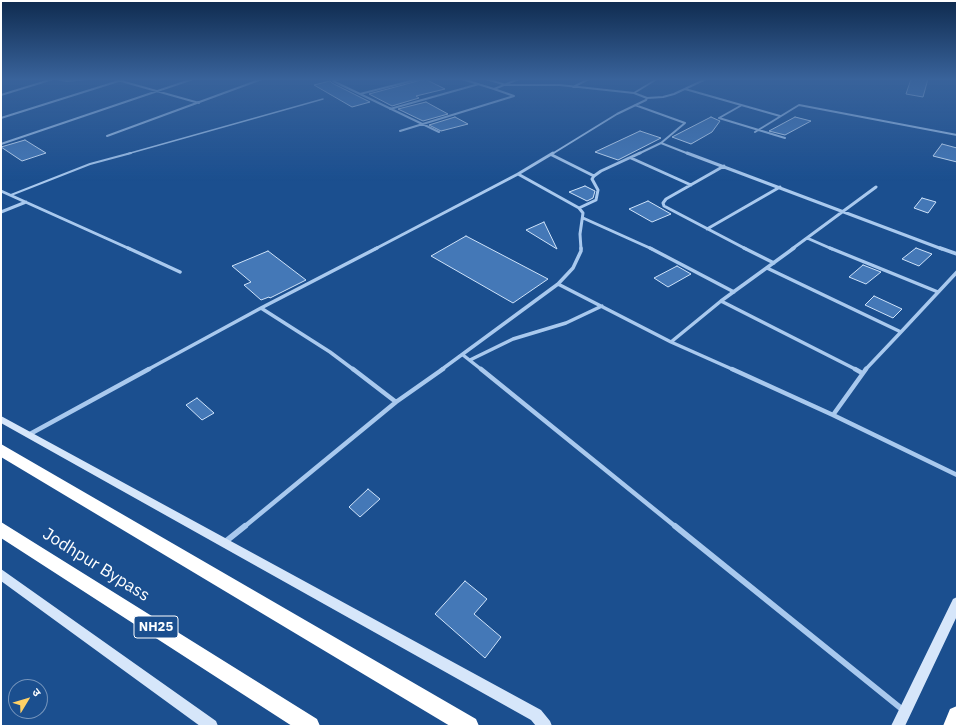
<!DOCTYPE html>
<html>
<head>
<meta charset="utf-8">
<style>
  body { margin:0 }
  #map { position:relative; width:958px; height:727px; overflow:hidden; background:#1b4f8f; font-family:"IBM Plex Sans","Noto Sans Devanagari",sans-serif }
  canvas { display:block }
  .frame { position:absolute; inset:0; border:2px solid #fff; pointer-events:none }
  .north { position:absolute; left:8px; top:679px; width:40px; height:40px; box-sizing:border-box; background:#1b4f8f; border:1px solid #7695bc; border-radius:50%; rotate:52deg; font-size:11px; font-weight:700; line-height:16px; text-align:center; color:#fff }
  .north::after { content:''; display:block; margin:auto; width:14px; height:18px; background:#ffd166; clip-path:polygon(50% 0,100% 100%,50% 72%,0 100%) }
</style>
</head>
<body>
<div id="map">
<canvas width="958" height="727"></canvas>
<div class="frame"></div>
<div class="north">उ</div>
</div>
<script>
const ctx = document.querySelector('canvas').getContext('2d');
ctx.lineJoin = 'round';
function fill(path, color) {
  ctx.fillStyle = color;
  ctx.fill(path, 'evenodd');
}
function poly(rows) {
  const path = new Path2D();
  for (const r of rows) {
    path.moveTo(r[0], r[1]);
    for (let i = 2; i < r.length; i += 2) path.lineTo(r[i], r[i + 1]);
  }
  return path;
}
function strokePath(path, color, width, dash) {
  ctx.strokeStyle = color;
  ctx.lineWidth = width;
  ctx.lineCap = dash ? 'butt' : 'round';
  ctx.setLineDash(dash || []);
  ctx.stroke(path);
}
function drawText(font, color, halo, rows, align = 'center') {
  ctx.font = font + ' "IBM Plex Sans",sans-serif';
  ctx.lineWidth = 3.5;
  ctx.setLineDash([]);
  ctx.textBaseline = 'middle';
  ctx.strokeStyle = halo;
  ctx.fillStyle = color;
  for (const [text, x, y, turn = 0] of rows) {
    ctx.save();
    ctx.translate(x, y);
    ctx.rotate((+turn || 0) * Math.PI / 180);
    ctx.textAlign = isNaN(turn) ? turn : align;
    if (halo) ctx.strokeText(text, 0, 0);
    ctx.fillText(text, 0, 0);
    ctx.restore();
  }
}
const building = poly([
  [425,79,445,89,416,96,419,98,392,106,369,94,425,79],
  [911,79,928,79,923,97,906,94,911,79],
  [330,81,332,83,370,102,352,107,314,85,330,81],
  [426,102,448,114,423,121,398,109,426,102],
  [455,117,468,124,441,131,429,125,455,117],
  [711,117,720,121,712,132,691,144,672,137,711,117],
  [795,117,811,121,785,135,769,131,795,117],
  [640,131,661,138,618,160,595,152,640,131],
  [25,140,46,153,22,161,1,147,25,140],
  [942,144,957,148,957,162,933,156,942,144],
  [585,186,595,191,593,198,587,201,569,192,585,186],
  [922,198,936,202,928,213,914,208,922,198],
  [648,201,671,214,652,222,629,209,648,201],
  [544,222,557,249,526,230,544,222],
  [466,236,548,279,513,303,431,256,466,236],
  [916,248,932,254,919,266,902,259,916,248],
  [268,251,306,280,270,298,269,297,261,300,244,285,251,282,232,266,268,251],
  [863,265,881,272,866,284,849,277,863,265],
  [677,266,691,274,668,287,654,278,677,266],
  [874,296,902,309,893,318,865,305,874,296],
  [197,398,214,413,202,420,186,405,197,398],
  [368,489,380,499,360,517,349,507,368,489],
  [465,581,487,599,474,614,501,637,485,658,435,614,465,581]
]);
const laneFar1 = poly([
  [127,154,323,99]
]);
const lane = poly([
  [11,195,90,164,131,153]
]);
const streetFar4 = poly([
  [57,79,67,81,87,79],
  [114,79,199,103],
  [340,79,333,81,439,132],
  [462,79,494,89],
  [486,79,506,85,560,85,634,93,647,98,646,100,617,114,552,154],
  [573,87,589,79],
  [685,89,780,116],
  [634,93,657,79],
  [360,94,419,79],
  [1,95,53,79],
  [647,98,663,97,674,94,706,79],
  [635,105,685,123,661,143,638,154],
  [390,109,479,84],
  [1,118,125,79],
  [719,118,785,138],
  [719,118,742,105],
  [400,131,514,96,494,89,519,79],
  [755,132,799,105,957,135],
  [107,136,262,79],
  [661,143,689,154],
  [1,144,193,79]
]);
const streetFar3 = poly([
  [687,153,942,249],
  [552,155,594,176],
  [631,158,691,185],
  [724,166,666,199,663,203,664,206,746,249],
  [518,174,579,208,583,213,580,234,581,249],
  [1,191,130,249],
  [579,208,596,200,598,190,592,179,594,176,601,171,640,153],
  [1,212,26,202],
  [583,218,652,249],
  [707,229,780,187],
  [807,238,832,249],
  [375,249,518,174,553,153],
  [792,249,876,187]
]);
const streetFar2 = poly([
  [128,248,180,272],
  [650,248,734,292],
  [744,248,774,263],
  [830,248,938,292],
  [940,248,957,254],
  [767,268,901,332,957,272],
  [558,284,671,342,734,370],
  [721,301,857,370],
  [261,308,330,352,354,370],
  [671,342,721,301,794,248],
  [463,355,482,370],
  [470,360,513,339,566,323,602,306],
  [147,370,261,308,377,248],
  [441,370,558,284,573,268,581,251,581,248],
  [865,370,901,332]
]);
const streetFar1 = poly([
  [353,369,396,402],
  [481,369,676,527],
  [732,369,833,415,957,475],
  [855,369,862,373],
  [833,415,866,369],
  [30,434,149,369],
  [244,527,396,402,443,369]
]);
const street = poly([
  [675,526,903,710],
  [225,542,245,526]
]);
const secondary = poly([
  [1,416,541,710,550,721,552,726,536,726,531,720,1,423,1,416],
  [1,569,216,721,218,726,200,726,1,581,1,569],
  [957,597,957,616,905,726,891,726,953,599,957,597]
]);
const highway = poly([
  [1,444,476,719,479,726,450,726,1,457,1,444],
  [1,522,317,719,320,726,292,726,1,538,1,522],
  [957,706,957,726,943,726,950,709,957,706]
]);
const shields = [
  [156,627,44]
];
const shieldNames = [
  ["NH25",156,627]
];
const nearStreetnames = [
  ["Jodhpur Bypass",96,565,32]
];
fill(building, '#4478b7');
strokePath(building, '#cfe3fa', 1);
strokePath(laneFar1, '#a9c9ee', 1.5);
strokePath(lane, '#a9c9ee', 2);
strokePath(streetFar4, '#a9c9ee', 2);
strokePath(streetFar3, '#a9c9ee', 3);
strokePath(streetFar2, '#a9c9ee', 3.5);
strokePath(streetFar1, '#a9c9ee', 4.5);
strokePath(street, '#a9c9ee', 6);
fill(secondary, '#d6e6fa');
fill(highway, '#fff');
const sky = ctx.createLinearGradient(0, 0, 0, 181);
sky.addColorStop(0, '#0f2b4f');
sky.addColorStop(0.44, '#39639b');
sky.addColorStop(1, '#39639b00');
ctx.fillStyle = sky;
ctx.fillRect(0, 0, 958, 181);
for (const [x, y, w] of shields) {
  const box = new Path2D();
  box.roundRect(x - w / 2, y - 11, w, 22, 3);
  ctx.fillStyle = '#1b4f8f';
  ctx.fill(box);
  strokePath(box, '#fff', 1);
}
drawText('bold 13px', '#fff', null, shieldNames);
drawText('17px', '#fff', '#1b4f8f', nearStreetnames);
</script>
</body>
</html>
